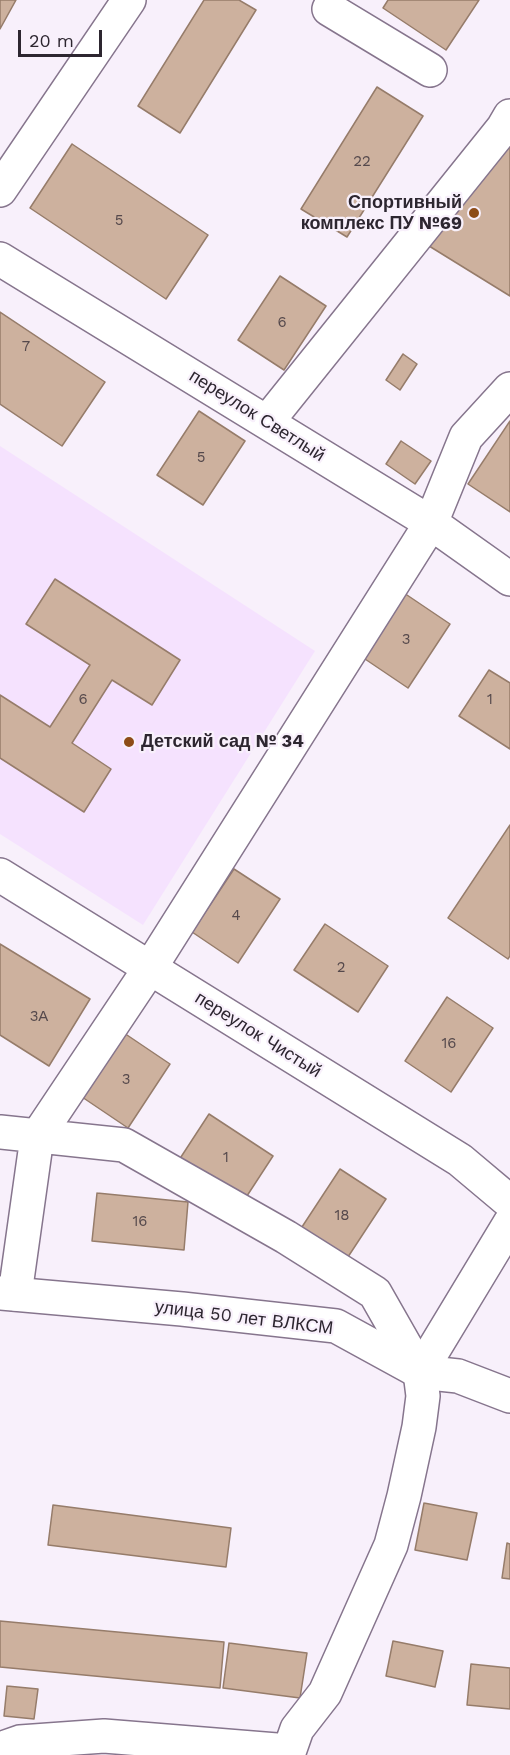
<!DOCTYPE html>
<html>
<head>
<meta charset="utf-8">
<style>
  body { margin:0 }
  #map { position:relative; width:510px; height:1755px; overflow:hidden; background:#f8f0fb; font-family:"Work Sans",sans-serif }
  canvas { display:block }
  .scale { position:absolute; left:18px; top:30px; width:84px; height:27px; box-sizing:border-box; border:3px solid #2d2630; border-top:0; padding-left:8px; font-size:18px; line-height:21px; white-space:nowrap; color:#2d2630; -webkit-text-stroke:4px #f8f0fb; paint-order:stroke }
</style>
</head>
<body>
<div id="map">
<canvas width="510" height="1755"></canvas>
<div class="scale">20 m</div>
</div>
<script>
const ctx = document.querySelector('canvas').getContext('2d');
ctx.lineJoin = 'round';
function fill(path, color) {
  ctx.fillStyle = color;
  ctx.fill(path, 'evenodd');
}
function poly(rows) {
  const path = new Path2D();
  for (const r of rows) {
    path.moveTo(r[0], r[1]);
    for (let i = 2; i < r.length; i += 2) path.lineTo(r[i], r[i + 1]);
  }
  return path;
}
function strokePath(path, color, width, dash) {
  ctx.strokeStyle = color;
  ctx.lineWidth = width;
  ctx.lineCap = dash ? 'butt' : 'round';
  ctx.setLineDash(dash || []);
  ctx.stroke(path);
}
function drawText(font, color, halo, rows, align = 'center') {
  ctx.font = font + ' "Work Sans",sans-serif';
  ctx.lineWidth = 4.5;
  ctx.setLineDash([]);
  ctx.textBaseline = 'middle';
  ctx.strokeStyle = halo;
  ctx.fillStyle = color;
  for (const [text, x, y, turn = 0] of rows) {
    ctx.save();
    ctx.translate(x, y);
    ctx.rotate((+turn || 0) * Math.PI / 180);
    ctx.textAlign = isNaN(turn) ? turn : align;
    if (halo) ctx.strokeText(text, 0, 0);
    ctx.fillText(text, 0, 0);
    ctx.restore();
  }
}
const built = poly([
  [0,446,315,651,143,925,0,834]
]);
const building = poly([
  [0,0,16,0,0,29,0,0],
  [204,0,239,0,256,10,180,133,138,106,204,0],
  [388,0,479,0,446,50,383,8,388,0],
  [377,87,423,116,347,237,301,209,377,87],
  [72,144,208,235,166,299,30,208,72,144],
  [510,144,510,296,421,241,510,144],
  [280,276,326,306,284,370,238,340,280,276],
  [0,312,105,382,62,446,0,404,0,312],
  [403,354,417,364,400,390,386,380,403,354],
  [199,411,245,441,203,505,157,475,199,411],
  [510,421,510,512,468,484,510,421],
  [401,441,431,461,415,484,386,464,401,441],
  [55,579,180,660,152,705,112,680,72,743,111,769,84,812,0,758,0,695,50,727,90,665,26,624,55,579],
  [404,593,450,624,408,688,362,657,404,593],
  [489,670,510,683,510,749,459,716,489,670],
  [510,825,510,956,508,959,448,918,510,825],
  [234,869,280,899,238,963,192,932,234,869],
  [325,924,388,966,358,1012,294,970,325,924],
  [0,944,90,999,49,1066,0,1035,0,944],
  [447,997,493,1028,451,1092,405,1061,447,997],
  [124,1033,170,1064,128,1128,82,1097,124,1033],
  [209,1114,273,1156,243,1202,179,1160,209,1114],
  [340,1169,386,1199,344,1263,298,1233,340,1169],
  [97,1193,188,1202,184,1250,92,1241,97,1193],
  [424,1503,477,1513,467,1560,415,1550,424,1503],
  [53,1505,231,1528,226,1567,48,1545,53,1505],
  [507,1543,510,1544,510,1579,502,1578,507,1543],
  [0,1621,224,1642,220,1688,0,1667,0,1621],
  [393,1641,443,1651,435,1687,386,1676,393,1641],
  [229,1643,307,1653,300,1698,223,1688,229,1643],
  [471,1664,510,1668,510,1709,467,1705,471,1664],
  [7,1686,38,1689,34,1719,4,1716,7,1686]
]);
const minor = poly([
  [329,9,430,70],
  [0,190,129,0],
  [0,259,431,523,510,579],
  [267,422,503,128,510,116],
  [0,875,460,1160,510,1202],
  [0,1132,124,1145,286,1237,375,1293,420,1372,423,1396,419,1427,404,1496,391,1545,325,1693,297,1729,288,1755],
  [15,1294,37,1137,150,968,431,523,466,437,510,389],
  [0,1749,20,1742,104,1736,289,1751]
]);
const major = poly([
  [0,1293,182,1309,336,1326,420,1372,458,1376,510,1396],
  [420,1372,510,1223]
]);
const markers = [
  [474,213,6,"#8d4c17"],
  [129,742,6,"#8d4c17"]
];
const numberNames = [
  ["22",362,162],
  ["5",119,221],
  ["6",282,323],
  ["7",26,347],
  ["5",201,458],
  ["3",406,640],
  ["6",83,700],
  ["1",490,700],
  ["4",236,916],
  ["2",341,968],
  ["3А",39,1017],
  ["16",449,1044],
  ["3",126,1080],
  ["1",226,1158],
  ["18",342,1216],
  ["16",140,1222]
];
const poiNames = [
  ["Спортивный",462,203],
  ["комплекс ПУ №69",462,224],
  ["Детский сад № 34",141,742,"left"]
];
const streetNames = [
  ["переулок Светлый",257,416,32],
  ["переулок Чистый",258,1035,32],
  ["улица 50 лет ВЛКСМ",244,1318,7]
];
fill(built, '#f5e2fe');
fill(building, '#cdb19e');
strokePath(building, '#967c6a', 1.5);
strokePath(minor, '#86758d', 36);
strokePath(major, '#86758d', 36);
strokePath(minor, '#fff', 33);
strokePath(major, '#fff', 33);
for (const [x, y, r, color] of markers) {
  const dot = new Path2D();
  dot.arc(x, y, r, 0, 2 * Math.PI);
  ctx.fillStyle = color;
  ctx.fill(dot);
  strokePath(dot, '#f8f0fb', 2);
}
drawText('15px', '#55494c', null, numberNames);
drawText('bold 18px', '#2d2630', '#f8f0fb', poiNames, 'right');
drawText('18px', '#2d2630', '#f8f0fb', streetNames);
</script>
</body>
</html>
